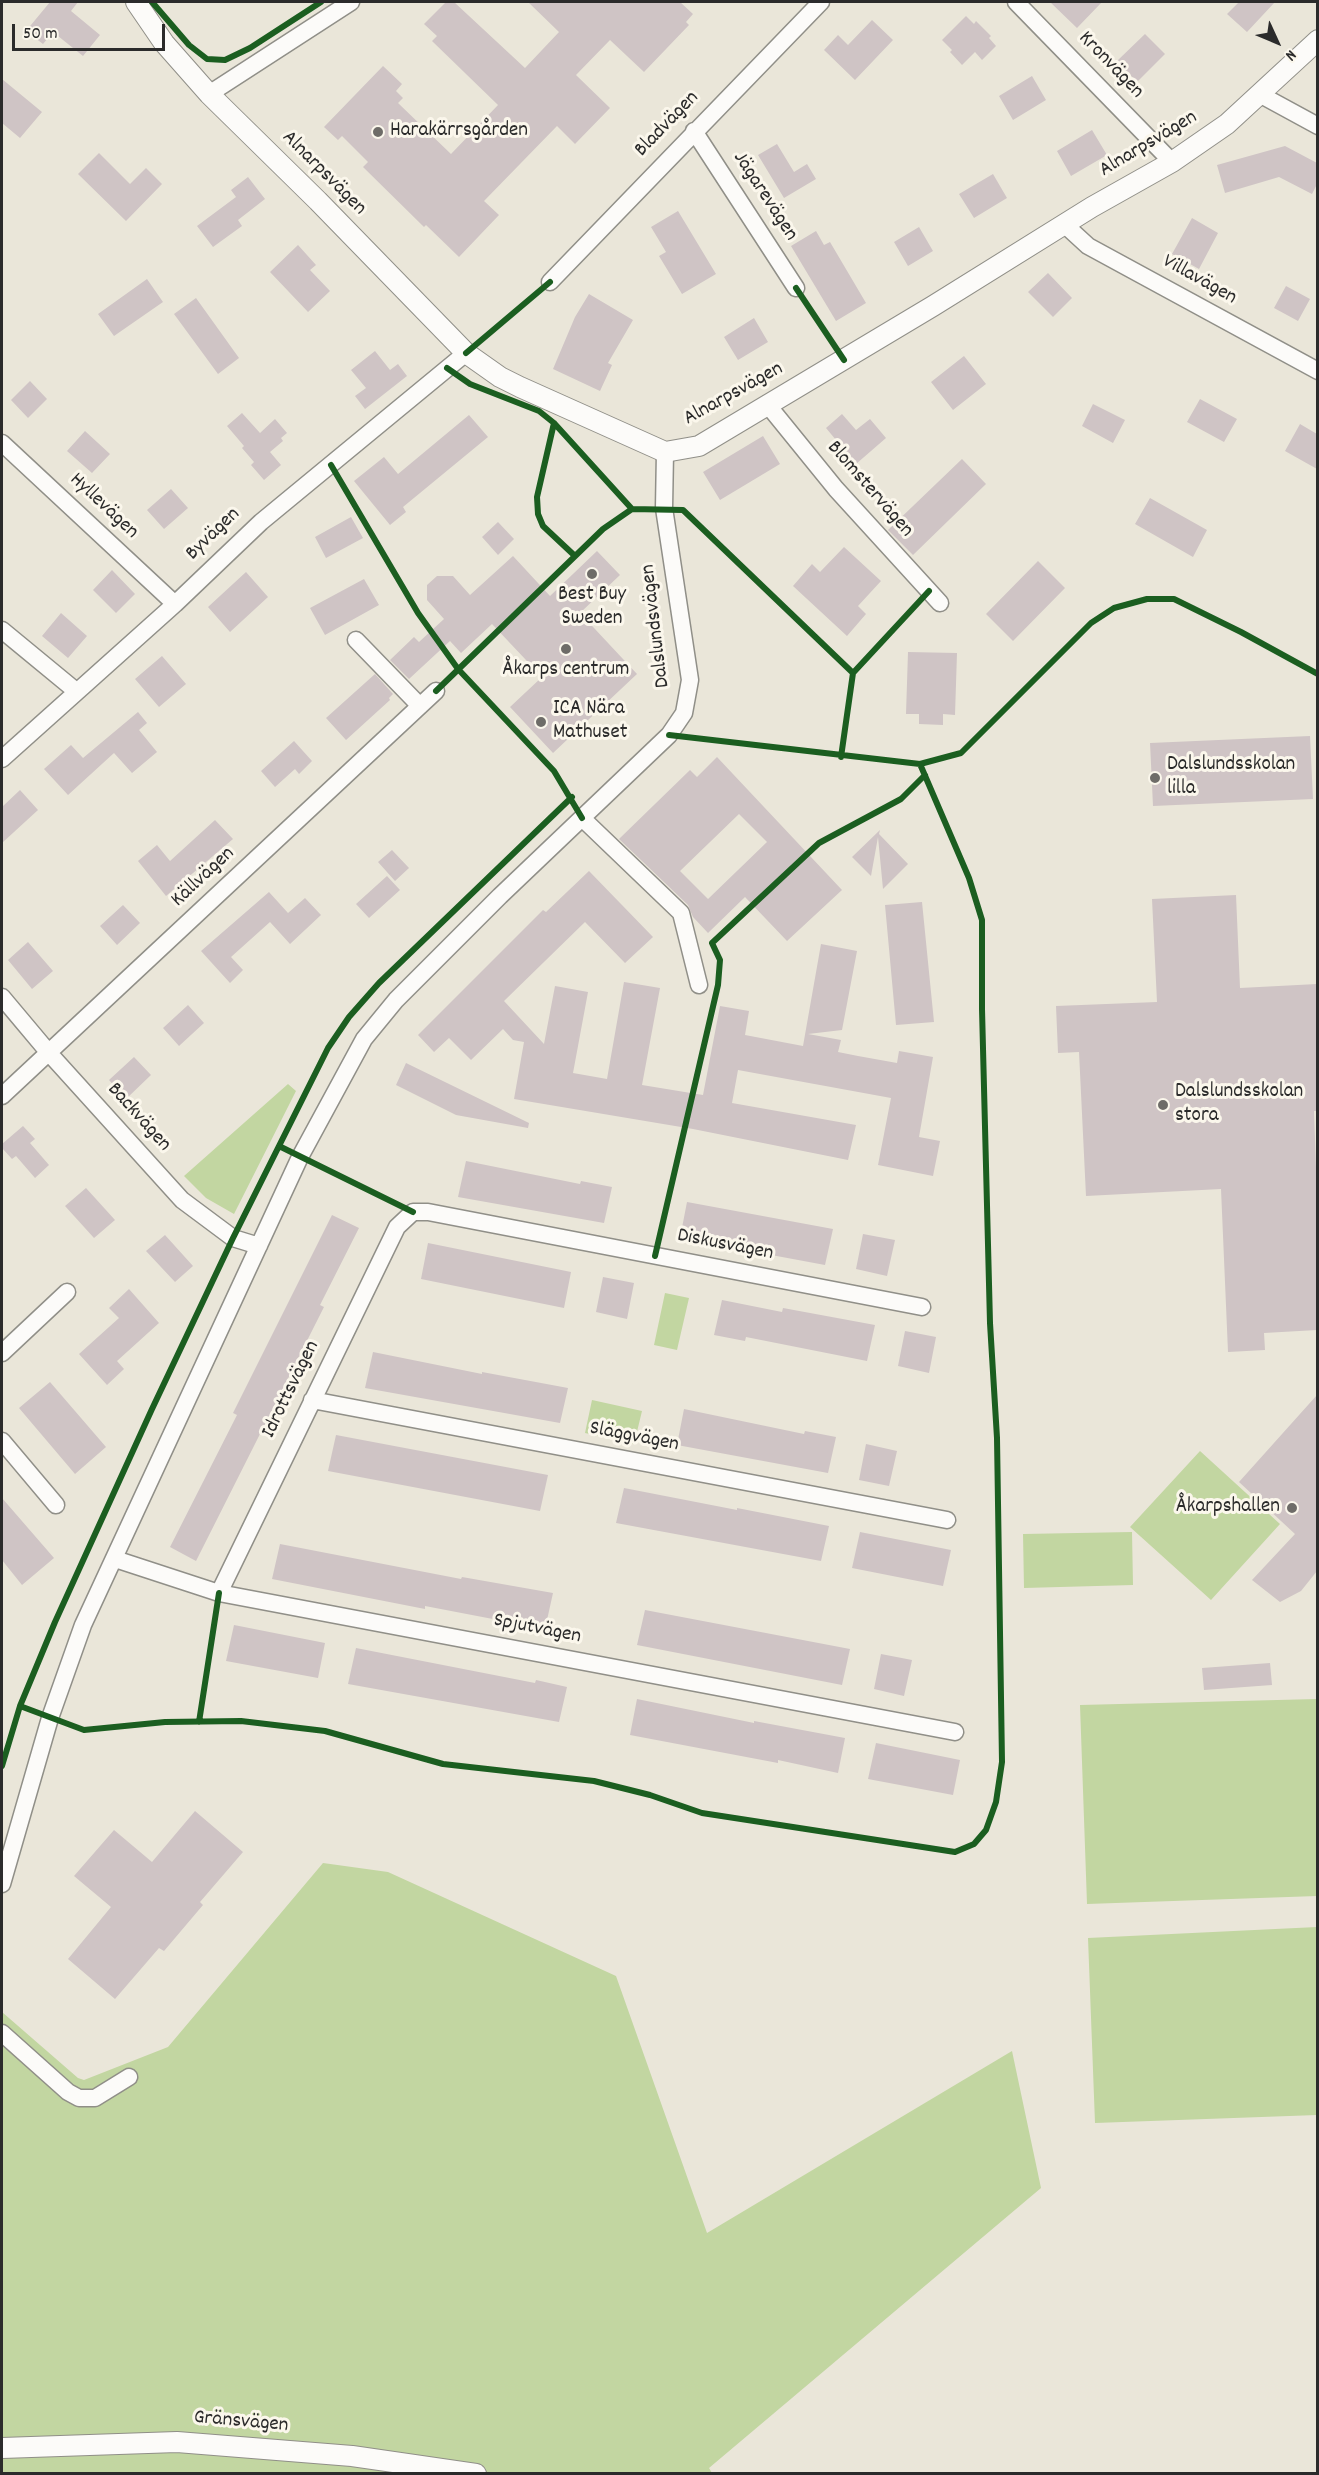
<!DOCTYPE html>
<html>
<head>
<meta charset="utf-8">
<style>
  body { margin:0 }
  #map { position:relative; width:1319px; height:2475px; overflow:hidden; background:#eae6d9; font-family:Dekko,sans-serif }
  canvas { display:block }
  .frame { position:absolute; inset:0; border:3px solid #2b2b2b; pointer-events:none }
  .north { position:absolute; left:1247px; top:12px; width:60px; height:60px; -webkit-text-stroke:4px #fbf7ec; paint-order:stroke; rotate:134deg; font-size:16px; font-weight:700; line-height:24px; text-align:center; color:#2b2b2b }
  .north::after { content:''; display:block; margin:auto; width:21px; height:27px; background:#2b2b2b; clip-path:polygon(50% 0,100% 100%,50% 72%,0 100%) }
  .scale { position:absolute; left:12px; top:24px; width:153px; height:27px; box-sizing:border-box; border:3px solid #2b2b2b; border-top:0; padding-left:8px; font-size:18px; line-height:21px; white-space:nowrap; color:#2b2b2b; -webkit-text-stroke:4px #fbf7ec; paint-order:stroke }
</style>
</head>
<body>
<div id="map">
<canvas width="1319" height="2475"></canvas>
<div class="frame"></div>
<div class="north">N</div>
<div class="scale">50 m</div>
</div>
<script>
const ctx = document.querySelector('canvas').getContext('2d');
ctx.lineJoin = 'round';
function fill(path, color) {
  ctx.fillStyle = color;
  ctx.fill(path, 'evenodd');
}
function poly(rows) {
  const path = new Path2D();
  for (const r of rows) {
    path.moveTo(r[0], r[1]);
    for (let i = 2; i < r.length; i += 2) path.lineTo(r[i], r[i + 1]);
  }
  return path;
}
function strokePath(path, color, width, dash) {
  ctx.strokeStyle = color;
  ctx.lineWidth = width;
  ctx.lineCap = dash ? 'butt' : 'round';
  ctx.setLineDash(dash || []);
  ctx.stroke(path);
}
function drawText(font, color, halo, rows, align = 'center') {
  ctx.font = font + ' Dekko,sans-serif';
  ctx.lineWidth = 6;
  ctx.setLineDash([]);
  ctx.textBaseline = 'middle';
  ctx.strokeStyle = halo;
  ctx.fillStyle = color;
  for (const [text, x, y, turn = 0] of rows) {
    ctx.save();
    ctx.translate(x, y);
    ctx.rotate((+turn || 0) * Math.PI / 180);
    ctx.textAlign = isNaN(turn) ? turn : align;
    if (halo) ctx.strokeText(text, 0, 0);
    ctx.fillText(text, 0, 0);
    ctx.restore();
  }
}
const green = poly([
  [288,1084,296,1091,234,1214,206,1198,184,1176],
  [665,1293,689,1298,677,1350,654,1345],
  [592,1400,642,1411,634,1444,585,1433],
  [1200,1451,1280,1524,1211,1600,1130,1527],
  [1132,1532,1133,1585,1024,1588,1023,1534],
  [1317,1699,1317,1896,1087,1904,1080,1705],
  [323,1863,388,1872,616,1976,707,2233,1012,2051,1041,2188,709,2468,712,2473,2,2473,2,2012,78,2078,84,2080,168,2047],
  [1317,1927,1317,2115,1095,2123,1088,1938]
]);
const building = poly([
  [50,2,78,2,71,11,100,35,83,56,53,32,43,44,26,31],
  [446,2,454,2,525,68,559,32,528,2,680,2,693,14,686,22,689,25,644,72,610,40,576,75,610,108,575,144,557,126,484,201,499,215,459,257,426,225,424,227,363,167,368,162,342,136,338,140,324,127,383,66,402,84,396,91,403,98,398,103,451,154,498,105,432,41,437,36,424,24],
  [1050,2,1102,2,1077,28],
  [1239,2,1275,2,1247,32,1227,14],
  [966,16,974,24,976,21,991,36,989,38,996,46,982,60,975,52,962,65,950,52,952,50,942,40],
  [872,20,893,40,855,80,824,50,838,35,848,45],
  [1145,34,1165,54,1137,82,1117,61],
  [1032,76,1046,100,1013,120,999,96],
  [2,79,42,112,20,138,2,123],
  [1092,130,1107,155,1071,176,1057,151],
  [777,144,794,172,807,164,816,179,784,198,758,155],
  [1285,146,1317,163,1317,184,1312,194,1279,177,1225,193,1217,165],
  [99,153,130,184,146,168,162,184,126,221,78,174],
  [993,174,1007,198,974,218,959,194],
  [248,177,265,199,238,220,242,226,213,247,197,226,236,197,231,190],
  [678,211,716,274,682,294,659,256,666,252,651,227],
  [1192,218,1218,233,1199,269,1172,254],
  [919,227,933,251,908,266,894,242],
  [816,231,824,245,830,242,866,303,836,321,791,246],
  [298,245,316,265,310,270,330,291,308,312,270,272],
  [1048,273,1072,298,1053,317,1028,292],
  [147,279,163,302,114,336,98,314],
  [1286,286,1310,299,1298,321,1274,308],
  [589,294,633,320,608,363,612,365,600,391,553,369,575,317],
  [196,298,239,358,218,374,174,314],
  [754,318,768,342,738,360,724,337],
  [375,351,390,370,398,364,407,376,365,409,355,396,366,388,351,370],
  [964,356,986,384,953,410,931,382],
  [30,381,47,399,28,418,11,400],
  [1200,399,1237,419,1224,442,1187,422],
  [1093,404,1125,420,1113,443,1082,426],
  [242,413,260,433,275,419,287,433,281,438,283,441,270,452,281,465,264,480,251,465,254,462,242,448,244,446,227,426],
  [842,414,856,430,870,419,886,438,856,464,826,428],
  [469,415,488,437,403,507,406,512,390,525,354,481,384,457,398,474],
  [1300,424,1317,434,1317,469,1285,451],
  [85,431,110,454,92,473,67,451],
  [763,436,780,464,720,500,703,472],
  [962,459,986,484,913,555,888,530],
  [171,489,188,508,164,529,147,510],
  [1150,498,1207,530,1193,557,1135,524],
  [351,517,363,538,326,558,315,537],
  [498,522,514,539,498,555,482,537],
  [844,547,881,581,858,606,866,614,847,636,793,586,812,564,820,572],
  [597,551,620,575,580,613,637,674,553,753,510,707,542,677,492,624,461,653,450,641,409,679,390,660,414,637,419,642,444,619,427,600,427,585,437,576,453,576,470,595,513,556,550,596],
  [1038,561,1065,588,1013,641,986,614],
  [112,570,135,594,116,613,93,590],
  [246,572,268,597,230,632,208,607],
  [364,579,379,605,325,635,310,608],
  [61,613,87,636,68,658,42,636],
  [908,652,957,653,955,715,943,714,943,725,919,724,919,714,906,714],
  [162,656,186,684,159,707,135,679],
  [375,674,393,694,389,698,390,700,346,740,326,718],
  [138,712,147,723,139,730,157,752,132,773,114,753,68,795,44,769,71,745,83,758],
  [1310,736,1313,799,1153,806,1150,743],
  [294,741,312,761,299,774,295,769,275,787,261,771],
  [717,757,842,890,787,941,745,897,708,933,693,917,688,905,619,839,690,770,697,777],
  [739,814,767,842,708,899,680,871],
  [20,790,38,810,2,843,2,807],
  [215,820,233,839,166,896,138,861,157,845,170,861],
  [880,830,879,834,908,864,883,889,878,837,871,876,852,857],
  [392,850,409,868,395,881,378,862],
  [589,871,653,937,625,963,585,922,504,1001,544,1044,555,986,588,992,573,1073,607,1079,624,982,660,988,642,1085,703,1095,720,1006,749,1011,745,1035,803,1046,821,944,857,951,842,1030,808,1034,841,1040,838,1052,858,1056,897,1063,899,1051,933,1057,919,1137,940,1141,933,1176,878,1165,891,1098,738,1070,732,1103,856,1125,848,1160,693,1129,514,1099,524,1042,513,1040,503,1029,471,1060,449,1038,434,1052,418,1035,543,910,546,912],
  [387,876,400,890,369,918,356,904],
  [269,892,288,913,305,898,321,915,290,944,270,922,231,957,243,970,230,983,201,951],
  [1236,895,1240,988,1317,984,1317,1111,1314,1111,1317,1196,1317,1330,1264,1333,1265,1350,1228,1352,1221,1189,1086,1196,1079,1052,1058,1053,1056,1006,1157,1002,1152,899],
  [922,902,934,1022,896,1025,885,905],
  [123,905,140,923,117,945,100,926],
  [28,942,53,971,32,989,8,960],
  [188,1005,204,1023,179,1046,163,1028],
  [134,1057,151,1075,126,1099,109,1080],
  [406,1063,529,1123,528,1128,456,1115,396,1085],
  [23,1126,35,1139,30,1143,49,1165,35,1178,16,1156,12,1159,2,1148,2,1144],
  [466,1161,580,1184,581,1181,612,1187,604,1223,458,1197],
  [86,1188,115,1220,94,1238,65,1206],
  [687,1202,833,1229,825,1265,680,1238],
  [332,1215,359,1228,320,1305,324,1307,196,1561,170,1547,237,1415,233,1413],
  [863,1234,895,1240,887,1276,856,1269],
  [165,1235,193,1266,175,1282,146,1251],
  [428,1243,571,1272,564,1308,421,1279],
  [603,1277,634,1283,627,1319,596,1312],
  [129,1289,159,1323,117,1361,124,1369,107,1385,79,1354,119,1318,109,1308],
  [722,1300,782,1312,783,1308,875,1325,867,1361,746,1337,745,1341,714,1335],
  [905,1331,936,1337,929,1373,898,1366],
  [373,1352,482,1374,482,1372,568,1388,560,1423,365,1388],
  [50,1382,106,1447,75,1474,19,1408],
  [1317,1395,1317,1571,1301,1591,1280,1602,1252,1580,1295,1534,1239,1482],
  [684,1409,804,1434,805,1431,836,1437,828,1473,677,1445],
  [336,1435,548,1475,540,1511,328,1471],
  [866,1444,897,1451,889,1486,859,1480],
  [624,1488,737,1510,737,1508,829,1526,821,1561,616,1523],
  [2,1498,54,1558,22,1585,2,1560],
  [860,1532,951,1550,943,1586,852,1568],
  [280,1544,461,1579,462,1577,553,1593,545,1629,425,1606,425,1609,272,1579],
  [645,1610,850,1649,842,1685,637,1645],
  [234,1625,325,1643,318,1678,226,1661],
  [356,1648,535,1683,536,1680,567,1687,559,1722,348,1684],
  [881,1654,912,1660,904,1696,874,1689],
  [1270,1663,1272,1685,1204,1690,1202,1668],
  [637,1699,754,1723,754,1721,845,1738,838,1773,778,1760,778,1763,630,1735],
  [876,1743,960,1760,953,1795,868,1779],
  [195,1811,243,1852,200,1902,203,1905,164,1951,159,1948,115,1999,68,1959,111,1907,74,1876,114,1830,152,1862]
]);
const minor = poly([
  [1016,2,1172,162],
  [209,94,351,2],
  [1261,95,1318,126],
  [694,131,796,288],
  [1064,224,1088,246,1318,371],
  [550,282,821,2],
  [767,404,836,489,940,603],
  [2,443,175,604],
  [2,630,76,691],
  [356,640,420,706],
  [2,759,175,604,261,522,466,353],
  [582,818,681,913,699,985],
  [2,997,49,1053,182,1200,233,1238,259,1246],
  [2,1096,436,691],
  [2,1353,67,1292],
  [312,1400,947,1520],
  [2,1441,56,1505],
  [115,1559,219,1593,955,1732],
  [219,1593,397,1227,413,1212,428,1212,922,1307],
  [2,1884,50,1718,83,1625,300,1157,364,1039,396,1000,500,896,669,735,684,713,690,680,664,508,665,452],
  [2,2033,68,2092,79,2098,95,2098,129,2077]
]);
const tertiary = poly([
  [136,2,164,43,209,94,318,201,466,353,500,377,520,387,665,452,699,446,933,306,1092,207,1172,162,1227,124,1318,40],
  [2,2448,177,2442,352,2456,476,2474]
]);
const cycleway = poly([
  [152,2,189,45,207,59,225,60,250,48,321,2],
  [796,288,844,360],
  [466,353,550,282],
  [447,368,470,384,539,411,554,423,632,509],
  [554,423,537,497,538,514,543,526,575,556],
  [331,465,418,613,458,669,554,771,582,818],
  [853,673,929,591],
  [436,691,603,529,632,509,683,510,853,673,841,757],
  [920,764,961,753,1091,623,1114,608,1147,599,1174,599,1241,632,1318,674],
  [279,1146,413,1212],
  [655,1256,718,985,720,960,712,943,819,843,901,799,925,775],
  [20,1706,84,1730,165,1722,241,1721,325,1731,443,1764,594,1781,650,1795,702,1813,955,1852,974,1844,986,1830,996,1802,1002,1762,997,1438,990,1323,982,1009,982,920,969,878,920,764,669,735],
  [199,1722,219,1593],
  [2,1766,20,1706,55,1622,152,1409,233,1238,328,1048,349,1017,379,983,572,797]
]);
const markers = [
  [378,132,6,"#6e6c68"],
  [592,574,6,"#6e6c68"],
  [566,649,6,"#6e6c68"],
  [541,722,6,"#6e6c68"],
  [1155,778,6,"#6e6c68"],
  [1163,1105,6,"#6e6c68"],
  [1292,1508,6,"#6e6c68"]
];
const streetNames = [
  ["Kronvägen",1110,66,46],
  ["Bladvägen",668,125,-46],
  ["Alnarpsvägen",1149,145,-31],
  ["Alnarpsvägen",323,174,45],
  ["Jägarevägen",764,197,57],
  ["Villavägen",1199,281,29],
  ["Alnarpsvägen",734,395,-29],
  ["Blomstervägen",869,490,49],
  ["Hyllevägen",103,507,43],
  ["Byvägen",214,535,-44],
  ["Dalslundsvägen",657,626,-97],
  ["Källvägen",204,878,-43],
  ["Backvägen",138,1118,48],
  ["Diskusvägen",725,1246,11],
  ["Idrottsvägen",292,1390,-64],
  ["Släggvägen",634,1438,11],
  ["Spjutvägen",537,1630,11],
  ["Gränsvägen",241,2423,5]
];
const poiNames = [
  ["Harakärrsgården",390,132],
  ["Best Buy",592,596,"center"],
  ["Sweden",592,620,"center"],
  ["Åkarps centrum",566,671,"center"],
  ["ICA Nära",553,710],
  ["Mathuset",553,734],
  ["Dalslundsskolan",1167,766],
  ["lilla",1167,790],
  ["Dalslundsskolan",1175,1093],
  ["stora",1175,1117],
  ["Åkarpshallen",1280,1508,"right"]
];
fill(green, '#c2d6a1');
fill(building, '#cfc4c5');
strokePath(minor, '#908f88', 19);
strokePath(tertiary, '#908f88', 22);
strokePath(minor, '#fcfbf9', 16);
strokePath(tertiary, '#fcfbf9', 20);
strokePath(cycleway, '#1b5e20', 6);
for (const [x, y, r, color] of markers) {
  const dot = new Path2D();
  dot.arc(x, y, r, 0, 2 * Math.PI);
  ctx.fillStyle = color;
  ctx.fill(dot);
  strokePath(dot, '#fbf7ec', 2);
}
drawText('21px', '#2b2b2b', '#fbf7ec', streetNames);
drawText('21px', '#2b2b2b', '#fbf7ec', poiNames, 'left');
</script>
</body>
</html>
